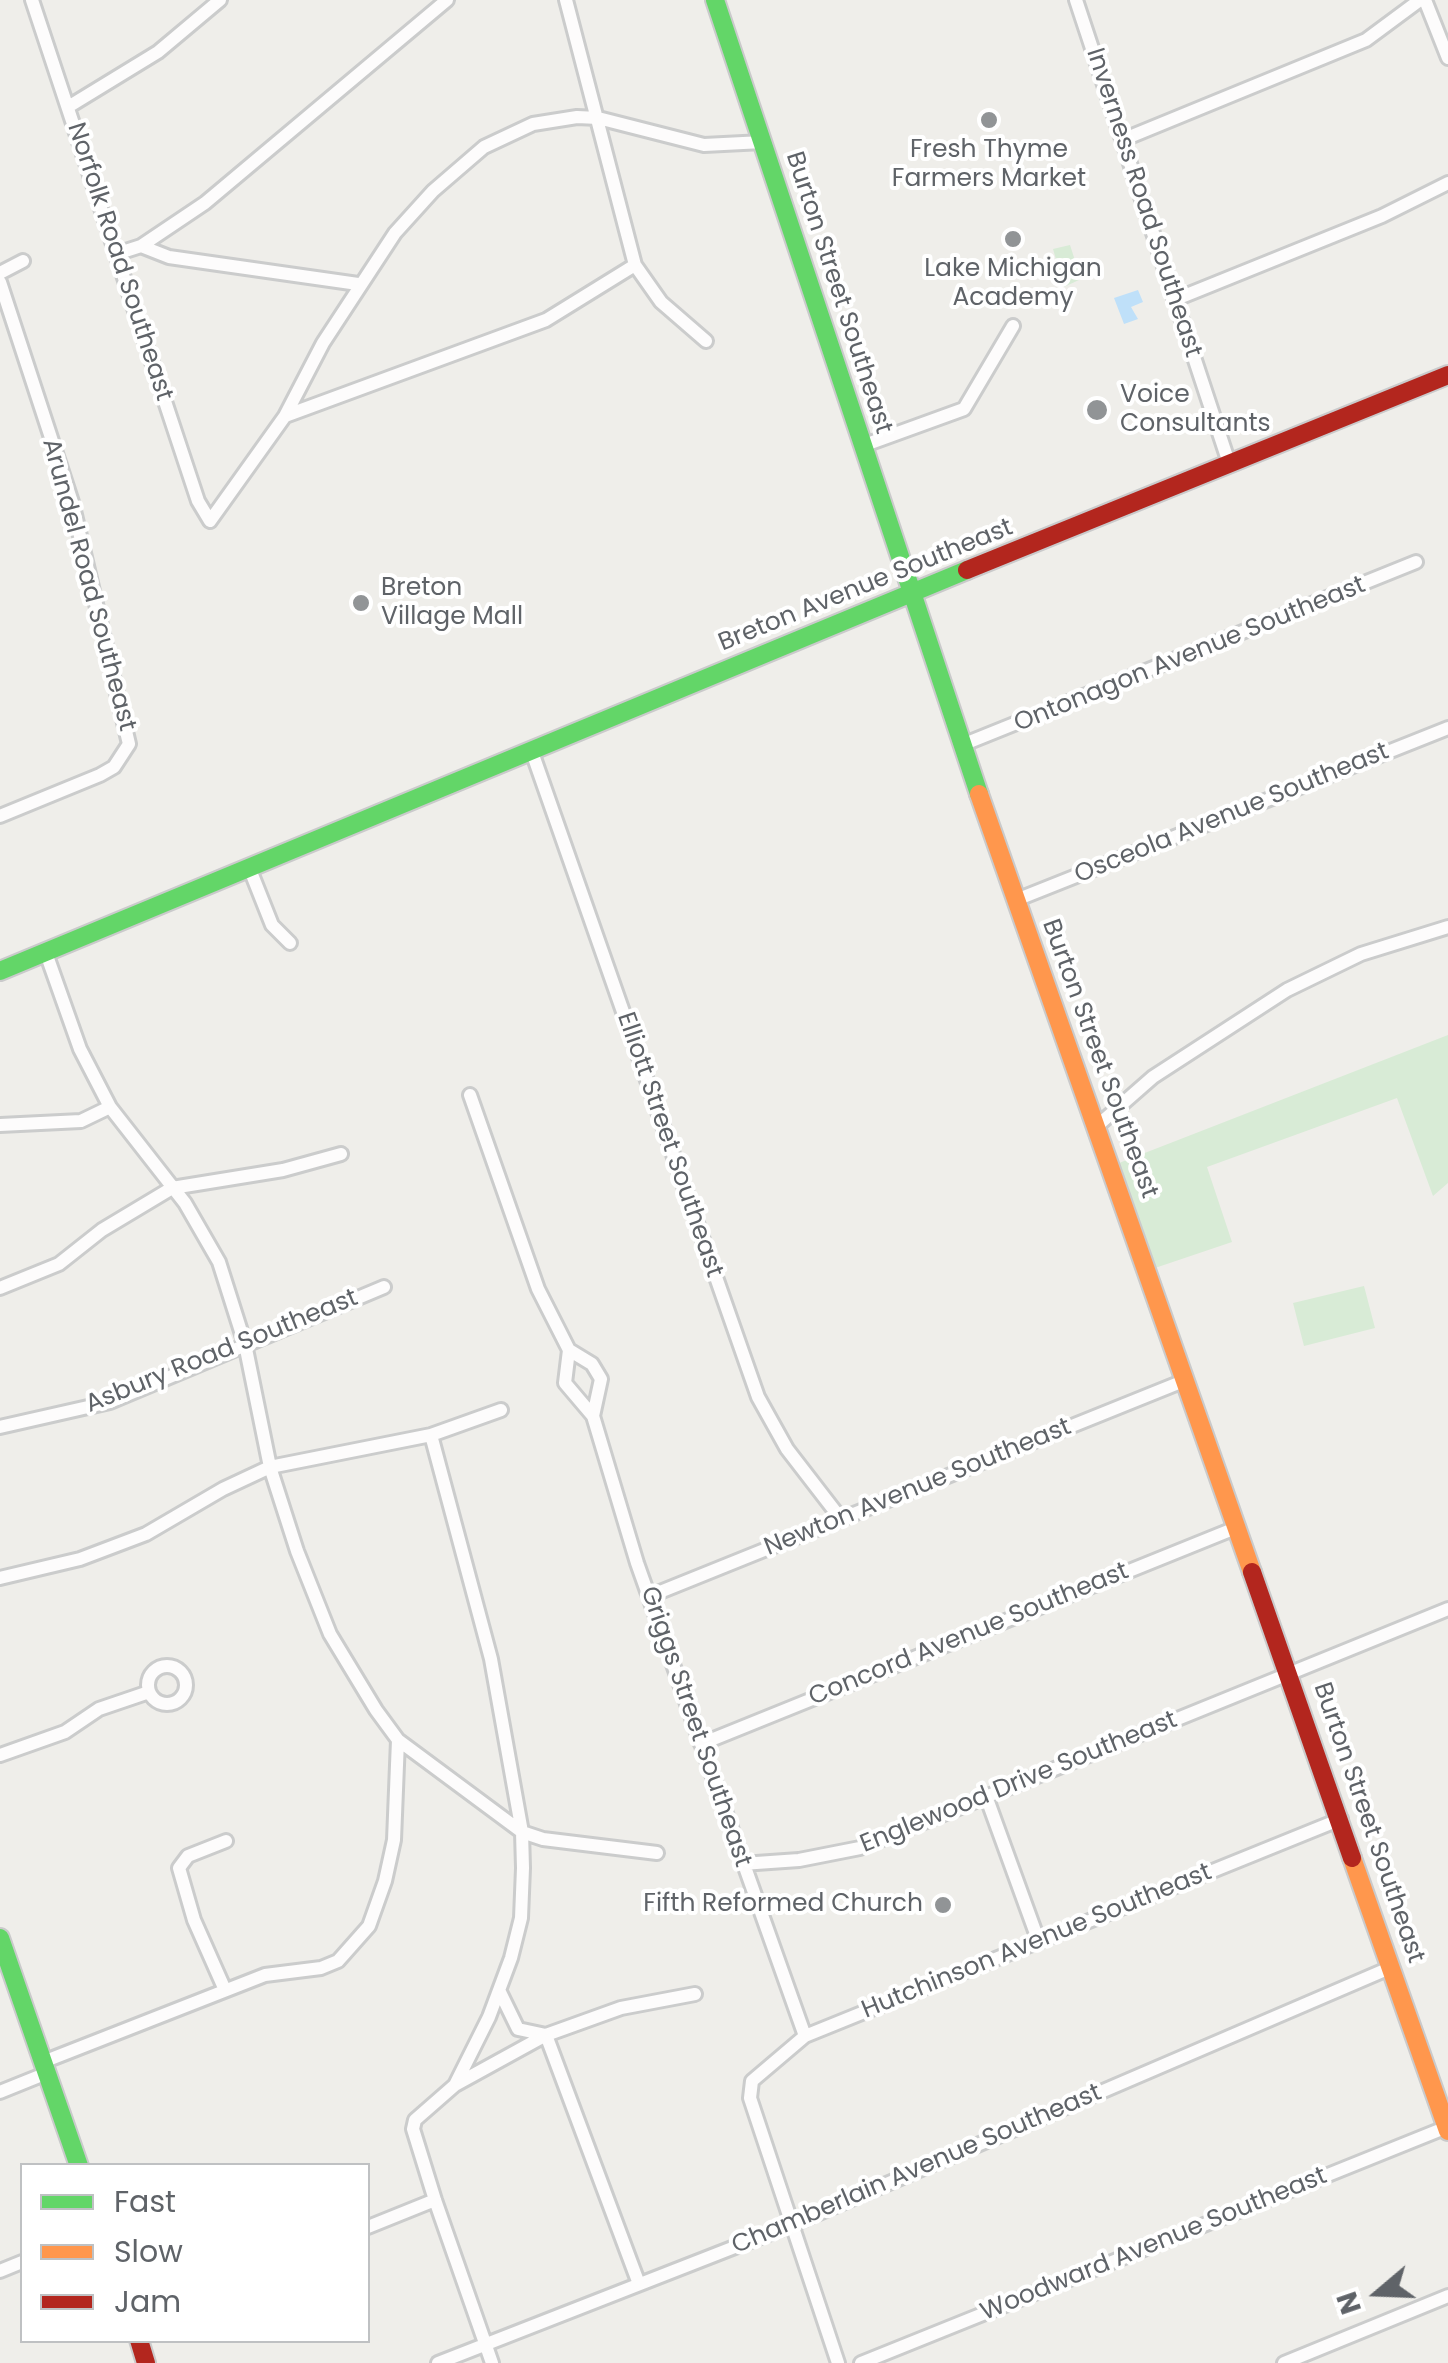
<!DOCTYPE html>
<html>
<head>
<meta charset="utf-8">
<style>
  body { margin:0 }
  #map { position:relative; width:1448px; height:2363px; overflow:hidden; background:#efeeea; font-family:Poppins,sans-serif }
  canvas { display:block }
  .legend { position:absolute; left:20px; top:2163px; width:350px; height:180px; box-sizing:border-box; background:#fff; border:2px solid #bfc1c3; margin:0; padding:12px 18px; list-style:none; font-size:30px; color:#5f6368 }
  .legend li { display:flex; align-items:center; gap:20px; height:50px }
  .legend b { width:50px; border:2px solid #bfc1c3 }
  .north { position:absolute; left:1328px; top:2243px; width:100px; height:100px; -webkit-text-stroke:8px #fff; paint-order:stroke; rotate:251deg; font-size:28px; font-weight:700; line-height:40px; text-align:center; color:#5f6368 }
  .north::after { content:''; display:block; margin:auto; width:35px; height:45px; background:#5f6368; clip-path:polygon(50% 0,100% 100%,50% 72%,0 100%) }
</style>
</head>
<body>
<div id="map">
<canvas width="1448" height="2363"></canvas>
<ul class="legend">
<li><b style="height:12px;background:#63d668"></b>Fast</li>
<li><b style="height:12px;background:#ff974d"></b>Slow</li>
<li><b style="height:12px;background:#b3261e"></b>Jam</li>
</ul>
<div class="north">N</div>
</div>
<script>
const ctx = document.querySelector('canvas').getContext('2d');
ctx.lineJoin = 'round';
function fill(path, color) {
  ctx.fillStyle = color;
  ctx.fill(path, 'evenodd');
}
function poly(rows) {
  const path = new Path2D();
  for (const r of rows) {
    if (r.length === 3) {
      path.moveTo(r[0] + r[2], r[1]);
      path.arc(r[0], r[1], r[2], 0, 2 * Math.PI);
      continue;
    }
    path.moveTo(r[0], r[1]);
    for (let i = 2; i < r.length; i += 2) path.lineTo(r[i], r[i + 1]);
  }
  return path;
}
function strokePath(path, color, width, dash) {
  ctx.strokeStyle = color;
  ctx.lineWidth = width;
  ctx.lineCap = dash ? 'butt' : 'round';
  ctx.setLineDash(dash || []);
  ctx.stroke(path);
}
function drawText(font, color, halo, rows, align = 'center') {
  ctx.font = font + ' Poppins,sans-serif';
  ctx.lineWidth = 8;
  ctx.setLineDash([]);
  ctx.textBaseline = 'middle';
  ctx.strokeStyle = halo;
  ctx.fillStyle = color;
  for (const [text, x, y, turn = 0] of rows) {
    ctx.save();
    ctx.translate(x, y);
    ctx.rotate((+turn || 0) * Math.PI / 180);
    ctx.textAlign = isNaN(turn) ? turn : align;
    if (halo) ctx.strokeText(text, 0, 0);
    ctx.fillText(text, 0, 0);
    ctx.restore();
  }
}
const green = poly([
  [1070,245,1081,279,1064,287,1053,249],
  [1448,1035,1448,1183,1433,1196,1397,1098,1207,1167,1232,1242,1155,1268,1119,1163],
  [1364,1286,1375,1328,1304,1346,1293,1303]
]);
const water = poly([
  [1138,290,1143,302,1131,307,1138,319,1124,324,1114,298]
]);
const street = poly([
  [32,0,198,501,210,521,285,416,323,343,395,233,433,191,484,147,533,124,577,117,598,118,704,145,763,142],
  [566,0,635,265,661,302,706,341],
  [1076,0,1229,463],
  [1425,0,1448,58],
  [68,107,158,52,220,0],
  [1122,140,1366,40,1420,0],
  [141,246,169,257,358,284],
  [116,254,141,246,205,203,447,0],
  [0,273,23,261],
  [0,282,72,502,129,744,114,767,100,775,0,816],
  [1174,300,1382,216,1448,183],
  [285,416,546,320,635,265],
  [862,446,964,409,1013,326],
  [962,745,1416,562],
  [532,752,758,1397,787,1449,841,1519],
  [249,867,272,925,290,943],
  [1016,900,1448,728],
  [46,953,80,1049,110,1107,185,1203,219,1262,245,1344,270,1467,297,1551,330,1634,376,1710,398,1740,522,1832,543,1839,657,1853],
  [470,1095,538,1289,569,1350,565,1383,593,1416,637,1563,805,2036],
  [0,1125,81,1121,110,1107],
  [1096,1127,1153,1077,1287,990,1361,954,1448,927],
  [0,1288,59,1264,102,1230,172,1188,283,1170,341,1154],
  [569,1350,592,1364,601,1379,593,1416],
  [0,1427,110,1402,384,1287],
  [431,1435,491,1659,522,1832,523,1868,521,1918,511,1958,489,2017,455,2085],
  [0,1578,80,1559,146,1534,223,1489,270,1467,431,1435,501,1410],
  [650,1596,1186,1380],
  [167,1685,19],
  [701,1744,1238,1527],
  [0,1755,65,1732,99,1709,149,1692],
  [986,1796,1039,1942],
  [742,1864,799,1860,860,1848,1448,1609],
  [225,1990,194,1920,179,1868,188,1856,226,1841],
  [500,1992,518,2029,546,2035,639,2284],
  [43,2062,265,1975,321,1968,338,1961,369,1926,385,1881,394,1840,398,1740],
  [0,2092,47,2073],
  [368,2227,435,2200],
  [0,2271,22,2262],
  [438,2363,791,2225,1392,1967],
  [492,2363,435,2200,413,2129,415,2120,455,2085,546,2035,621,2008,695,1994],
  [838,2363,750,2098,752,2081,805,2036,1341,1819],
  [861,2363,1447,2127],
  [1284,2363,1448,2296]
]);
const fast = poly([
  [715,0,979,794],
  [0,971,967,570],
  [0,1938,79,2166]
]);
const slow = poly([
  [979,794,1252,1572],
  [1352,1858,1448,2131]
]);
const jam = poly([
  [967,570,1448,375],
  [1252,1572,1352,1858],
  [139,2340,146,2363]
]);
const markers = [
  [989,120,10,"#919496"],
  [1013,239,10,"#919496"],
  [1097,410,12,"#919496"],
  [361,603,10,"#919496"],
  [943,1905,10,"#919496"]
];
const poiNames = [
  ["Fresh Thyme",989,151],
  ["Farmers Market",989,180],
  ["Lake Michigan",1013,270],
  ["Academy",1013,299],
  ["Voice",1120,396,"left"],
  ["Consultants",1120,425,"left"],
  ["Breton",381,589,"left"],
  ["Village Mall",381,618,"left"],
  ["Fifth Reformed Church",923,1905,"right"]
];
const streetNames = [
  ["Inverness Road Southeast",1143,203,72],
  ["Norfolk Road Southeast",119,262,72],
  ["Burton Street Southeast",838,293,72],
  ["Arundel Road Southeast",88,585,75],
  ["Breton Avenue Southeast",866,586,-22],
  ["Ontonagon Avenue Southeast",1190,655,-22],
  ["Osceola Avenue Southeast",1232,814,-22],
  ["Burton Street Southeast",1099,1059,70],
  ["Elliott Street Southeast",669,1145,71],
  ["Asbury Road Southeast",222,1352,-22],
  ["Newton Avenue Southeast",918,1488,-22],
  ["Concord Avenue Southeast",969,1635,-22],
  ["Griggs Street Southeast",695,1727,71],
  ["Englewood Drive Southeast",1019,1783,-22],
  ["Burton Street Southeast",1368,1823,71],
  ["Hutchinson Avenue Southeast",1037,1942,-22],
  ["Chamberlain Avenue Southeast",917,2170,-23],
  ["Woodward Avenue Southeast",1154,2245,-22]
];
fill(green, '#d8ebd6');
fill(water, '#bfe0f9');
strokePath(street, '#cbcccc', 18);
strokePath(fast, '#cacacb', 22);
strokePath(slow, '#cacacb', 22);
strokePath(jam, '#cacacb', 22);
strokePath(street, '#fdfcfc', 12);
strokePath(fast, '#63d668', 18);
strokePath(slow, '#ff974d', 18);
strokePath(jam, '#b3261e', 18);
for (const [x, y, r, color] of markers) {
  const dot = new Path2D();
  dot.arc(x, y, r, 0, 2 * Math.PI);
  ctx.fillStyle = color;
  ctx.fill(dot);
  strokePath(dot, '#fff', 4);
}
drawText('25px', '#5f6368', '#fff', poiNames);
drawText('25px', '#5f6368', '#fff', streetNames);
</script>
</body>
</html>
